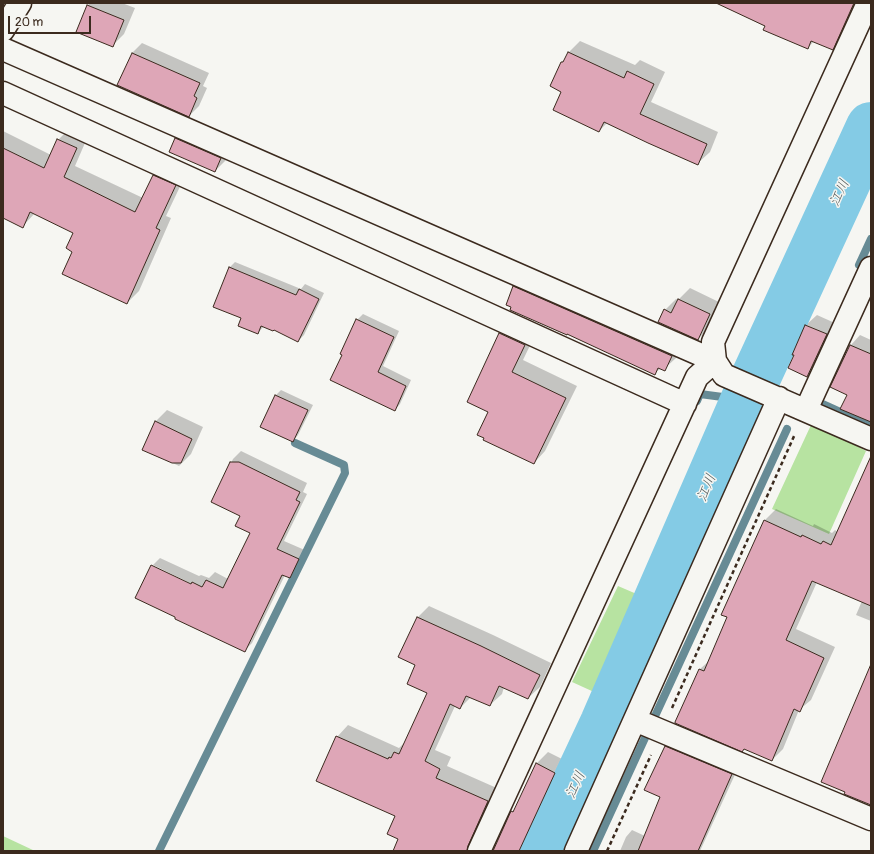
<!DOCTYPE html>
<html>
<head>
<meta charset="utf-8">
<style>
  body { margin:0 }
  #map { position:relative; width:874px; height:854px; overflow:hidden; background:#f6f6f2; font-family:Pangolin,sans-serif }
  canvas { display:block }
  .frame { position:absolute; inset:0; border:4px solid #3b2a1e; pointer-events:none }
  .scale { position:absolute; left:8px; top:16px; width:83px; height:18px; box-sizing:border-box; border:2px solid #3b2a1e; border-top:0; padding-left:5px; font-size:12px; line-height:14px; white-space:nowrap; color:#3b2a1e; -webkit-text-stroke:3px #f6f6f2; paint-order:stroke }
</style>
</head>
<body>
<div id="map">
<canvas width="874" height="854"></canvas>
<div class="frame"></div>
<div class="scale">20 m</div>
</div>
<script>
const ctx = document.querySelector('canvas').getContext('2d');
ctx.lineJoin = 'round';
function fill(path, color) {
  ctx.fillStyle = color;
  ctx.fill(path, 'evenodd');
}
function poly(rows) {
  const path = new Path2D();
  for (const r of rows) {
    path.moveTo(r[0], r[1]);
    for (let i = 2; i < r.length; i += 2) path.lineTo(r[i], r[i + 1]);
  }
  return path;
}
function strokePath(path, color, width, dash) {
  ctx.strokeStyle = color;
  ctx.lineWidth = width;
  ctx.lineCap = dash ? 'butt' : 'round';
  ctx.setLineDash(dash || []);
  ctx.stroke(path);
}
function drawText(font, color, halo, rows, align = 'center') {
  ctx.font = font + ' Pangolin,"Klee One",sans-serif';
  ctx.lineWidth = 3;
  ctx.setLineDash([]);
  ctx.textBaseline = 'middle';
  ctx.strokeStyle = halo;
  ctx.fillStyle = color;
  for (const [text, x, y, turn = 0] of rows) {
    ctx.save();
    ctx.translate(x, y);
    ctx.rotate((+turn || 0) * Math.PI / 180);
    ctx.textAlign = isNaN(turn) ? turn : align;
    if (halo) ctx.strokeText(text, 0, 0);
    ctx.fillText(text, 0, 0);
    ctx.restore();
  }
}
const green = poly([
  [811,425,844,439,866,451,829,534,772,509],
  [618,586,639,595,594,692,572,682],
  [3,836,35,851,3,851]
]);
const shadow = poly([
  [90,3,122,3,135,8,124,34,112,46,88,5],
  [718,3,860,3,844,37,832,49,814,41,808,48],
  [580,41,635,65,640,60,665,72,651,102,718,132,710,152,698,163,608,122,599,131,563,91,562,62,566,58,568,53],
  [142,43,209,73,203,86,207,88,199,106,189,116,132,53],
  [188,127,227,159,215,171,176,139],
  [70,128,88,136,75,166,143,198,154,176,165,164,186,174,166,216,171,218,139,291,127,303,74,233,35,213,23,226,3,217,3,131,51,155,58,140],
  [235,262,301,289,305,284,324,293,304,335,298,341,274,329,264,326,258,333,243,318,229,268],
  [526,275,682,344,676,358,664,369,661,368,654,374,514,287],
  [690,288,721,303,709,328,698,339,665,310,676,299,678,300],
  [363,314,399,331,383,366,411,380,400,404,395,410,332,380,357,320],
  [817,315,837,324,818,365,807,376,795,355,794,354,806,325],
  [512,322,536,333,523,360,577,386,545,451,534,463,500,334],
  [860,335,871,340,871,421,848,394,832,387,851,345],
  [281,390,313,405,298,435,293,441,276,395],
  [167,410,203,427,191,454,179,466,143,449,155,422],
  [241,451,307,483,303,492,307,494,284,541,307,551,298,569,290,577,285,575,252,643,244,651,136,597,152,566,160,558,199,576,201,575,209,578,215,572,228,579,251,532,237,525,242,515,213,501,233,459],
  [153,565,196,586,195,587,153,568],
  [871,465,871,621,856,615,862,601,817,582,796,629,835,647,811,700,799,710,783,749,772,760,700,669,710,660,729,617,722,614,765,520,776,509,813,526,814,524,832,533,835,530,838,532],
  [429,606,493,635,551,663,540,687,528,698,504,687,502,694,490,705,471,697,460,708,455,706,435,750,451,757,447,766,499,789,486,851,394,851,399,839,396,816,337,737,348,725,399,748,405,742,428,693,417,664,417,618],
  [672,740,738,768,700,851,620,851,626,837,632,830,645,836,662,797,666,747],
  [548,752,566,761,525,851,494,851,512,812,516,807,536,764]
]);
const stream = poly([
  [859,265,871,239],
  [697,401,700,394,745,400],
  [818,402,871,426],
  [159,851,345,473,344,465,295,443],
  [593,851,787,429]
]);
const river = poly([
  [545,851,605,723,749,392,871,127]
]);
const building = poly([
  [716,3,854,3,833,50,811,41,808,49,763,30,765,26,716,3],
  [87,5,124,20,113,47,76,32,87,5],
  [568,52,624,78,627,71,654,84,640,114,707,144,698,165,648,143,604,122,599,132,553,110,561,92,550,86,561,62,563,62,568,52],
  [132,53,200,83,194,96,197,98,189,117,117,85,132,53],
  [175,138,221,158,215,172,169,152,175,138],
  [57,139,77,148,64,177,135,212,153,175,176,185,156,228,160,230,127,304,62,274,72,252,66,248,73,233,30,212,23,228,3,218,3,148,44,168,57,139],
  [229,267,296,295,299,289,319,299,298,342,274,330,273,331,261,326,258,334,238,326,241,318,213,307,229,267],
  [513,286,672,356,665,371,658,368,655,375,567,334,567,335,510,310,511,307,506,305,513,286],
  [678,299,710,314,698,340,658,322,664,309,671,313,678,299],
  [356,319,394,337,378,372,406,386,395,411,330,380,342,355,340,354,356,319],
  [805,325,827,334,807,377,788,368,794,355,792,355,805,325],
  [499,333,525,345,512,372,566,398,534,464,483,440,484,438,477,435,488,412,467,402,499,333],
  [850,345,871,354,871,422,840,409,847,395,830,387,850,345],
  [275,395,308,410,293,442,260,427,275,395],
  [155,421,192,439,181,463,172,463,142,450,155,421],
  [871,456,871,606,812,581,786,640,824,658,800,712,794,709,772,761,744,749,742,752,675,723,675,722,699,669,704,671,727,617,721,615,764,520,801,537,802,535,821,544,823,541,831,545,871,456],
  [230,462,239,462,300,492,296,500,300,502,277,549,299,559,290,578,282,575,245,652,175,619,175,617,135,598,151,565,191,584,192,582,202,587,206,580,223,588,250,533,235,526,240,516,211,502,230,462],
  [417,617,481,646,540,675,528,699,499,686,490,706,466,696,460,709,450,704,425,761,440,769,436,778,488,801,468,846,467,851,393,851,398,839,387,834,395,816,316,781,336,736,388,759,389,757,391,758,394,752,399,754,427,693,407,684,415,665,398,657,417,617],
  [871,664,871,805,844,794,845,792,821,782,871,664],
  [665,746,732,774,698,851,638,851,660,797,644,790,665,746],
  [536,763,555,773,519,851,493,851,511,811,513,812,536,763]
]);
const path = poly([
  [672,708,795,434],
  [607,851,651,755]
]);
const street = poly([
  [868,3,713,342,715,361,724,375,871,439],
  [3,49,715,361,697,377,479,851],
  [3,93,685,404],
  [806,410,871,268],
  [635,720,871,819],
  [576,851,779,398]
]);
const secondary = poly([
  [3,30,20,3]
]);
const waterNames = [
  ["江川",840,193,-65],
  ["江川",707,488,-67],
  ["江川",576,785,-65]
];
fill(green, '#b7e3a1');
fill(shadow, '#0003');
strokePath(stream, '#678b95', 8);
strokePath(river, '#84cbe5', 50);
fill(building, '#dea6b7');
strokePath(building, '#3b2a1e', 1);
strokePath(street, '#3b2a1e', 25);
strokePath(secondary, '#3b2a1e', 25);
strokePath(path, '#3b2a1e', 2.5, [4, 3]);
strokePath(street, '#f6f6f2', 22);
strokePath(secondary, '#f6f6f2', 22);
drawText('italic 14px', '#515a5a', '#f6f6f2', waterNames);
</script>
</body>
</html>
